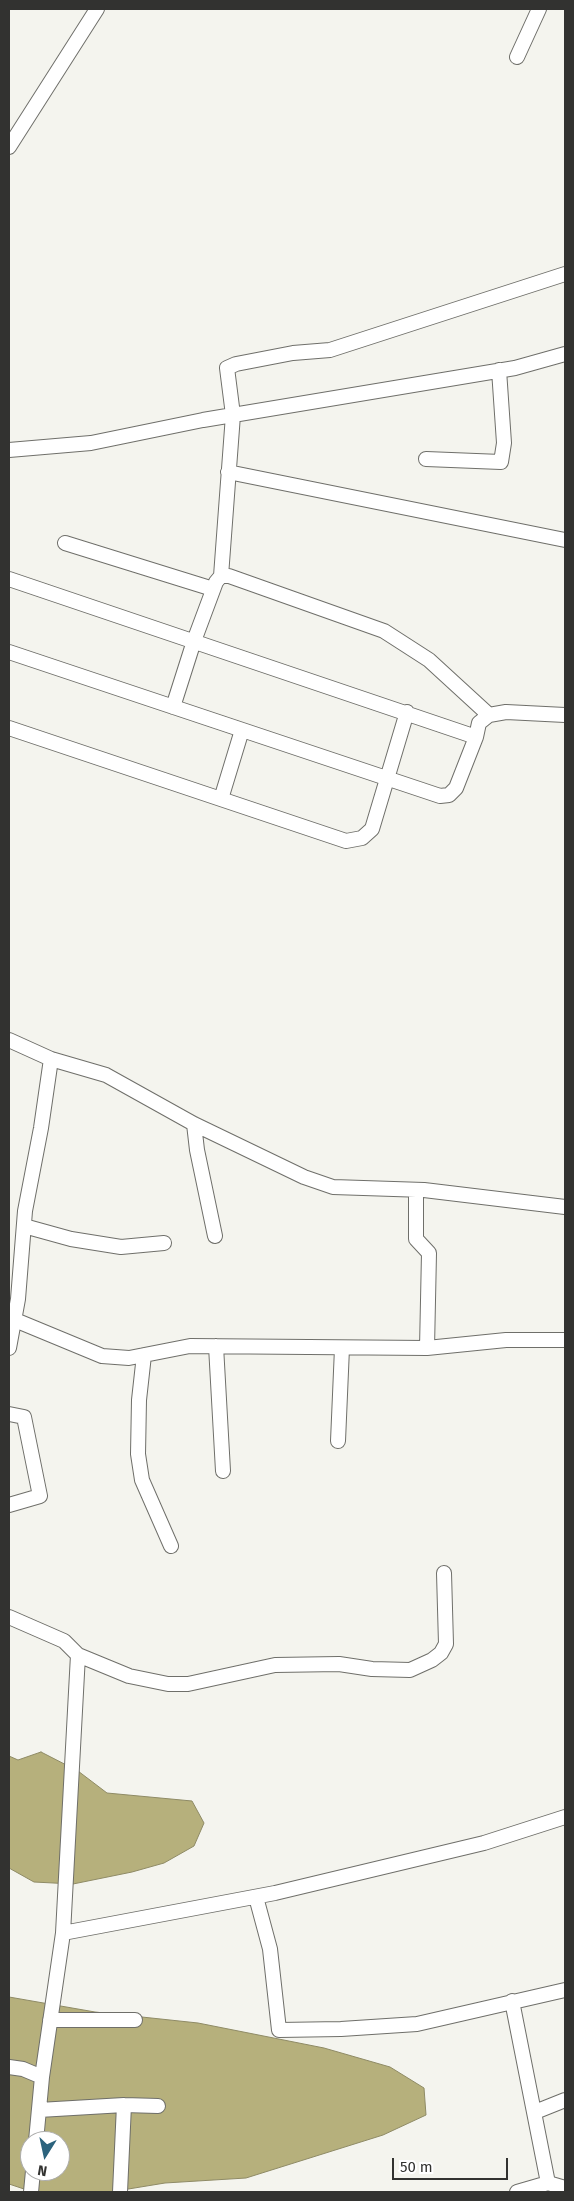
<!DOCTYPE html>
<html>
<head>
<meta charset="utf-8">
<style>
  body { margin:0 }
  #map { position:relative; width:574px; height:2201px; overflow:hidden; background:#f4f4ee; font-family:"Fira Sans",sans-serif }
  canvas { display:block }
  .frame { position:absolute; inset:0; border:10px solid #323230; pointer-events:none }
  .north { position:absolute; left:20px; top:2131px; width:50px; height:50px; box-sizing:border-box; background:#fff; border:1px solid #adadac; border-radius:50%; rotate:190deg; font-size:14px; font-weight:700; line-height:20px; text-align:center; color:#323230 }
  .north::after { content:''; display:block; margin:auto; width:18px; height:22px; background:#2c637d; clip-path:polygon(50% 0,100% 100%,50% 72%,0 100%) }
  .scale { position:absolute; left:392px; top:2158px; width:116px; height:22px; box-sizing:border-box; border:2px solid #323230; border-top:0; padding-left:6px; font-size:15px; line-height:18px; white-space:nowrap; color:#323230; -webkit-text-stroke:4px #fff; paint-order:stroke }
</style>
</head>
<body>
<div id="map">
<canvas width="574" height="2201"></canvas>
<div class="frame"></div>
<div class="north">N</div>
<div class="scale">50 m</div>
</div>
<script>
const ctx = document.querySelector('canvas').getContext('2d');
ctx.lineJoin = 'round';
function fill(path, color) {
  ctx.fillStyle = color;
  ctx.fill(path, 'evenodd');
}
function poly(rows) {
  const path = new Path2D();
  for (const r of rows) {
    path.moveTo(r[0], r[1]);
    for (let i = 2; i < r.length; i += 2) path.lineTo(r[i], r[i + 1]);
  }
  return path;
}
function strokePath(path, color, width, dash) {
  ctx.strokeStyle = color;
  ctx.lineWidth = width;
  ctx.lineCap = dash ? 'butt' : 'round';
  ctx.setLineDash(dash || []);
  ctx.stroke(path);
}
const water = poly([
  [41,1752,78,1771,107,1793,192,1801,204,1823,194,1846,164,1863,132,1872,73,1884,34,1882,9,1868,9,1756,18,1760,41,1752],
  [9,1997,95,2012,198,2023,324,2048,390,2067,424,2088,426,2115,383,2135,246,2178,165,2183,110,2192,33,2192,9,2184,9,1997],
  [30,2141,60,2141,60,2171,30,2171,30,2141]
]);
const minor = poly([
  [517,57,539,9],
  [9,147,97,9],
  [9,450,91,443,203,420,515,368,565,354],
  [426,459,501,462,504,443,499,370],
  [228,472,565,540],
  [65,543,213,589],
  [221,576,229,576,384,631,429,660,489,715],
  [9,579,476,737,456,788,449,795,440,796,9,652],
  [173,707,194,641,216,582,221,576,233,415,227,368,236,364,293,353,330,350,565,274],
  [9,728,346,841,362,838,372,829,407,712],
  [476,737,479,723,489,715,506,712,565,715],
  [221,799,242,730],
  [9,1040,51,1059,106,1075,194,1124,304,1177,333,1187,424,1190,565,1207],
  [194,1124,197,1150,215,1236],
  [416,1190,416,1239,429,1253,427,1348],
  [24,1226,71,1239,121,1247,164,1243],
  [15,1320,102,1356,129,1358,190,1346,427,1348,506,1340,565,1340],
  [216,1346,223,1471],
  [9,1348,18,1299,25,1211,41,1128,51,1059],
  [144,1355,139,1400,138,1454,142,1480,171,1546],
  [9,1414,24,1417,40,1496,9,1505],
  [338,1441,342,1348],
  [9,1617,64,1641,78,1655,63,1933,42,2077,36,2141],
  [78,1655,129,1676,168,1684,188,1684,275,1665,339,1664,372,1669,410,1670,432,1660,441,1653,446,1644,444,1573],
  [256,1897,270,1949,279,2030,341,2029,417,2024,565,1990],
  [63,1933,275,1893,484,1843,565,1817],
  [512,2001,548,2183],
  [50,2020,135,2020],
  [9,2067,23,2069,42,2077],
  [39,2110,124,2105,158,2106],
  [535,2112,565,2100],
  [31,2192,33,2171],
  [120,2192,124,2105],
  [517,2192,548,2183,565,2188]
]);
fill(water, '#b6b07c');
strokePath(water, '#8e8a65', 1);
strokePath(minor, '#6f6f6a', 16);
strokePath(minor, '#fff', 14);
</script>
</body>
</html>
